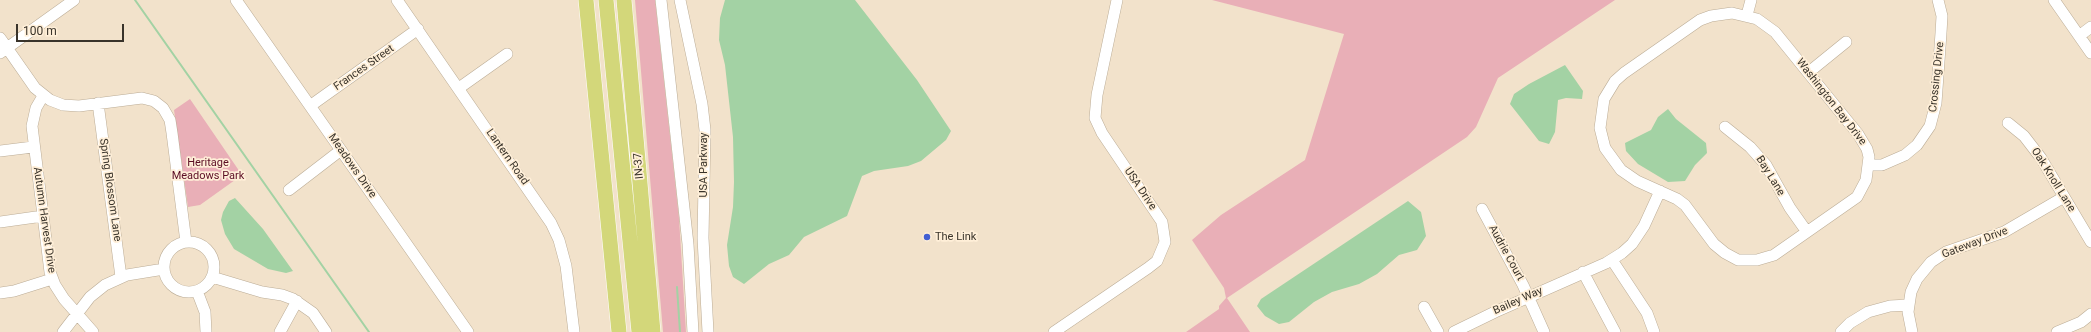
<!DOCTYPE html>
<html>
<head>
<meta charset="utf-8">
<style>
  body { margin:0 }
  #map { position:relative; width:2091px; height:332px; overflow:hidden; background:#f2e2cb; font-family:Roboto,sans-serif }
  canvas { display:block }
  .scale { position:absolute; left:16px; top:24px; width:108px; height:18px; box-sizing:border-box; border:2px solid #39332a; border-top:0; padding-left:5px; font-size:12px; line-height:14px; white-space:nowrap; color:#39332a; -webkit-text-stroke:3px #ffefd8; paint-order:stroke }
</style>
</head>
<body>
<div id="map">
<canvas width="2091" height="332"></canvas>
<div class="scale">100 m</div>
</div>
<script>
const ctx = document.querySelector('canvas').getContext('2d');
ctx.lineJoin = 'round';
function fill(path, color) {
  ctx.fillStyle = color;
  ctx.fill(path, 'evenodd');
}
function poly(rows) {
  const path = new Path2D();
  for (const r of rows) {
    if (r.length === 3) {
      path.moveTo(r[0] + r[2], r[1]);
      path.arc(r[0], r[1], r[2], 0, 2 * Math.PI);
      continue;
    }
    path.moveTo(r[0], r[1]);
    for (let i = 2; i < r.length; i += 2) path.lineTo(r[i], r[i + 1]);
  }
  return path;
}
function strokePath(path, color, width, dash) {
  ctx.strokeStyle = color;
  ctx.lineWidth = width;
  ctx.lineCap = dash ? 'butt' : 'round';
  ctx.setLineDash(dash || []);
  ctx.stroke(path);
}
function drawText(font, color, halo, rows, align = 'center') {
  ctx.font = font + ' Roboto,sans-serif';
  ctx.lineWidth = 3.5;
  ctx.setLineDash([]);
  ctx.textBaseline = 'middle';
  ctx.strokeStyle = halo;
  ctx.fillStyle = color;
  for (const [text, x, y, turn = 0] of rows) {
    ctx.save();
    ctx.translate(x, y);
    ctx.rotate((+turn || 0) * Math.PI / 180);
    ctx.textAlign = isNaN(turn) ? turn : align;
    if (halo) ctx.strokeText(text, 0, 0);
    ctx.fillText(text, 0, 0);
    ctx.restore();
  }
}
const green = poly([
  [635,0,655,0,679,218,686,332,663,332],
  [1212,0,1615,0,1498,78,1476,127,1467,137,1227,298,1250,332,1186,332,1219,309,1219,306,1226,298,1224,288,1192,240,1221,215,1305,160,1344,34],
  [190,99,242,175,200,205,188,207,174,110]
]);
const water = poly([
  [725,0,855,0,917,80,951,131,946,140,921,161,908,166,874,171,862,176,847,216,804,237,789,255,769,264,744,284,733,277,729,266,727,245,733,207,734,182,733,137,725,65,719,40,720,18],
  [1565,65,1583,91,1582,99,1566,98,1558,100,1555,132,1549,144,1539,141,1510,104,1514,94,1529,84],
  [1668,109,1676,119,1706,143,1707,153,1695,165,1685,181,1668,182,1638,164,1626,151,1625,143,1651,130,1658,117],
  [235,198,263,229,293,271,286,273,268,269,234,249,225,234,221,220,223,212,229,201],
  [1408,201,1421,212,1426,236,1417,250,1399,255,1377,274,1359,284,1332,292,1314,302,1289,322,1279,324,1265,316,1257,306,1261,299]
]);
const stream = poly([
  [135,0,369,332],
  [677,287,680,332]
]);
const minor = poly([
  [236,0,468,332],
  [397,0,551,223,559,240,566,266,574,332],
  [661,0,688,244,693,332],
  [680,0,702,104,705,130,703,238,708,332],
  [2054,0,2091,53],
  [1732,13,1757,19,1775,32,1858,134,1867,149,1869,157,1866,180,1857,197,1774,255,1757,260,1738,260,1725,253,1714,244,1685,205,1677,199,1637,181,1621,170,1605,148,1600,128,1604,99,1615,81,1624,73,1700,20,1711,16,1732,13],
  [1747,15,1751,0],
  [2079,36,2091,27],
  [0,38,35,88,50,100,63,105,79,106,142,98,154,101,163,108,170,120,172,133,186,242],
  [0,53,74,0],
  [1809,72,1846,42],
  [459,88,507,54],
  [43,96,36,108,32,126,50,272,55,285,64,299,93,332],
  [98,103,121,277],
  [310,106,418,29],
  [2008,123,2024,136,2041,158,2091,242],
  [1725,127,1750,147,1766,165,1790,208,1807,232],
  [0,151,33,147],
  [1869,165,1882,165,1905,155,1917,145,1930,126,1936,103,1941,33,1942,16,1938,0],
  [289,190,341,150],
  [1482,209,1523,285,1544,332],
  [0,222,43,216],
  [189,267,25],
  [1612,260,1647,313,1654,332],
  [1583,272,1615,332],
  [212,277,262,292,282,295,293,299,313,313,326,332],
  [197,291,205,312,206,332],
  [0,293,14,291,52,279],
  [1424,307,1438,332],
  [63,332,90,297,105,285,127,275,164,269],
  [280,332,297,301],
  [1054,332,1148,268,1157,261,1165,242,1162,222,1102,133,1095,118,1097,95,1117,0],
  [1454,332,1495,312,1606,263,1622,253,1632,244,1644,226,1660,191],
  [1841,332,1850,323,1868,312,1890,306,1909,305],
  [1912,332,1908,312,1911,292,1917,279,1931,262,1946,252,2004,232,2064,197],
  [2057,332,2081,322,2091,314]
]);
const highway = poly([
  [586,0,619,332],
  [606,0,639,332],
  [624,0,653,332]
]);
const markers = [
  [927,237,4,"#425fd2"]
];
const streetNames = [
  ["Frances Street",364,68,-35],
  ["Crossing Drive",1937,77,-84],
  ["Washington Bay Drive",1831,102,52],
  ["Lantern Road",507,157,55],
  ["USA Parkway",704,165,-90],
  ["Meadows Drive",352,166,55],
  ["IN-37",639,166,-95],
  ["Bay Lane",1770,176,58],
  ["Oak Knoll Lane",2053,180,58],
  ["USA Drive",1140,189,56],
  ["Spring Blossom Lane",110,190,82],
  ["Autumn Harvest Drive",44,220,82],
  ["Gateway Drive",1975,243,-21],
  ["Audrie Court",1506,253,61],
  ["Bailey Way",1518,301,-24]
];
const parkNames = [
  ["Heritage",208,163],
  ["Meadows Park",208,176]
];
const poiNames = [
  ["The Link",935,237]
];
fill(green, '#e9afb7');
fill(water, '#a3d2a4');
strokePath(stream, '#a3d2a4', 2);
strokePath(minor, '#bbac96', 12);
strokePath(highway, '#fff', 16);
strokePath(minor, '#fff', 11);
strokePath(highway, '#d3d77a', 15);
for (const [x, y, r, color] of markers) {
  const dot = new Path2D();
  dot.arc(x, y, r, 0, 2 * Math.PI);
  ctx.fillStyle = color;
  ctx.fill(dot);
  strokePath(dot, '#ffefd8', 1.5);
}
drawText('11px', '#39332a', '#ffefd8', streetNames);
drawText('11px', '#5b0d24', '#ffefd8', parkNames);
drawText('11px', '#39332a', '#ffefd8', poiNames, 'left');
</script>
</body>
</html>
